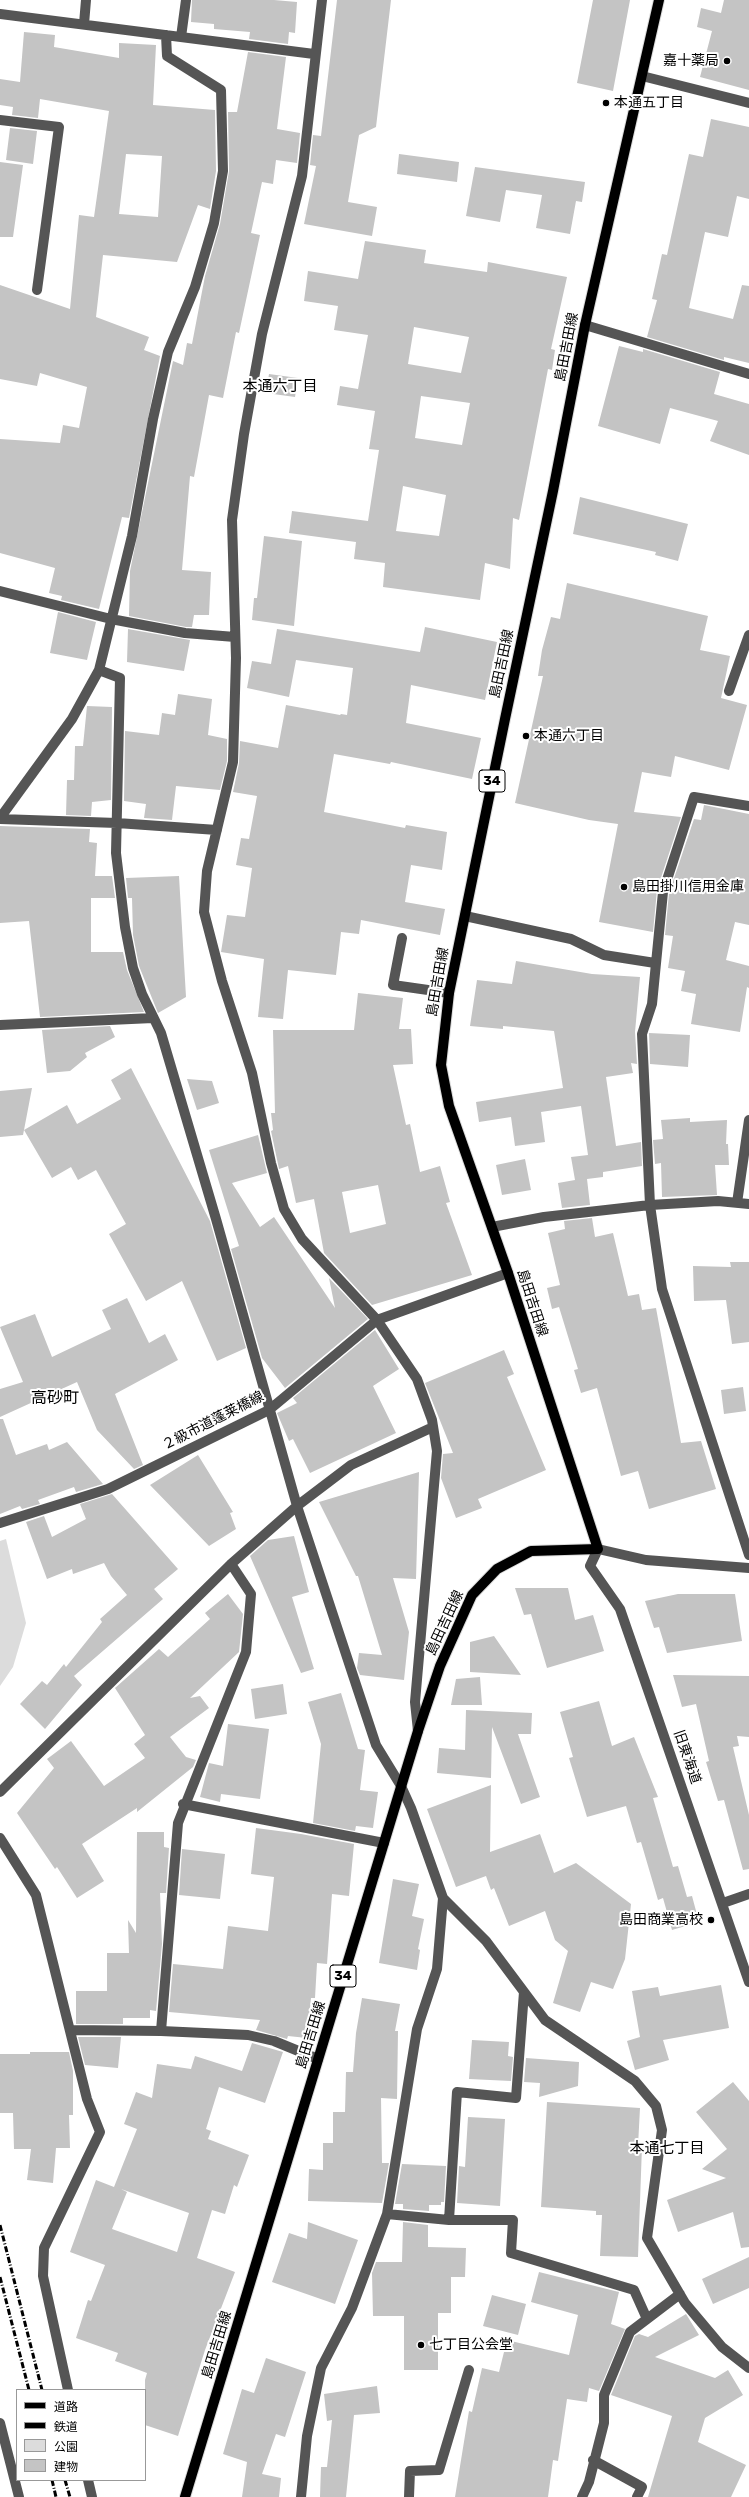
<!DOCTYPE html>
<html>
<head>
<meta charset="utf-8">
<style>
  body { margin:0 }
  #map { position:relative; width:749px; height:2497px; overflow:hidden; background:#fff; font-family:Rubik,"Noto Sans JP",sans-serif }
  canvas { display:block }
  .legend { position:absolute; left:16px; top:2389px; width:130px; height:92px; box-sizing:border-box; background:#fff; border:1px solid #999; margin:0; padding:5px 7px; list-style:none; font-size:12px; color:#000 }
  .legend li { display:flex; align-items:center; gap:8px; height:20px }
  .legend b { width:20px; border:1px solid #999 }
</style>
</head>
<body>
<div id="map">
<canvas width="749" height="2497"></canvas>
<ul class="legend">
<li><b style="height:5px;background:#000"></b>道路</li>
<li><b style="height:5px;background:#000"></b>鉄道</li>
<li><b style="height:11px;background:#dcdcdc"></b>公園</li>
<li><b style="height:11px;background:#c4c4c4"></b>建物</li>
</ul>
</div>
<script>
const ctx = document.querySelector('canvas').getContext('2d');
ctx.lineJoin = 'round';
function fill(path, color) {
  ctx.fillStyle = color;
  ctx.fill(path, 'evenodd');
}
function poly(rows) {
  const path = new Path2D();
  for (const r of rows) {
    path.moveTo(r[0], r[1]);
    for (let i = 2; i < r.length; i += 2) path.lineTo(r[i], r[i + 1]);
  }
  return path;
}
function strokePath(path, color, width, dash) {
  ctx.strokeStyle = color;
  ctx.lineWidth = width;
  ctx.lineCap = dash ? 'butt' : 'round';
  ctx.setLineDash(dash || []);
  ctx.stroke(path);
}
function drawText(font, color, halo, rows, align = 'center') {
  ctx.font = font + ' Rubik,"Noto Sans JP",sans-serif';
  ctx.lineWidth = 4;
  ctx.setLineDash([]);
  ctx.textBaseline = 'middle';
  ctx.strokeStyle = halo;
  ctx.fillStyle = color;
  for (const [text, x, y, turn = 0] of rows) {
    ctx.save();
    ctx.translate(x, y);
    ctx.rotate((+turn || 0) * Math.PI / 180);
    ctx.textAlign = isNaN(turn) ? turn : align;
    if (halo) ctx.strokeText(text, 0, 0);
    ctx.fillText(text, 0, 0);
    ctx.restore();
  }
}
const green = poly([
  [6,1539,26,1623,13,1667,0,1686,0,1541]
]);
const building = poly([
  [192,0,274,0,297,2,295,33,289,32,288,44,249,39,250,32,214,29,214,24,191,22],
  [337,0,391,0,376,127,359,135,348,202,377,207,372,236,304,224,316,166,310,165,313,135,321,136],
  [593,0,630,0,613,91,577,83],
  [724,0,749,0,749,90,700,77,712,31,697,27,701,8,721,13],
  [24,32,55,35,54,47,119,58,119,43,156,45,153,105,215,110,216,171,210,209,198,205,177,262,103,255,96,317,149,337,144,350,160,356,129,518,122,517,99,609,61,600,62,596,49,593,55,568,0,553,0,439,60,443,63,425,79,428,87,387,40,373,37,386,0,379,0,285,70,309,79,215,94,217,109,111,40,99,38,118,12,115,13,107,0,105,0,79,20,82],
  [126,154,162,156,158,217,119,214],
  [248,52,286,57,277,129,300,133,297,163,276,160,273,184,262,182,251,233,260,235,239,333,236,332,223,398,209,395,194,477,190,476,182,570,211,572,209,615,194,615,192,627,186,627,129,616,130,571,173,361,183,365,187,343,192,344,205,276,220,224,229,171,228,112,237,112],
  [711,119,749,127,749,199,737,196,728,237,705,232,689,308,733,319,742,285,749,286,749,363,724,357,724,360,647,337,657,300,652,299,662,254,667,255,689,154,703,157],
  [10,128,37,131,33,164,6,160],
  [399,154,459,162,457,182,397,174],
  [0,162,23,165,13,237,0,237],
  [475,167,585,182,582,202,576,201,570,234,536,228,542,195,506,190,500,222,466,216],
  [365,241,426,250,424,263,487,272,488,262,567,277,551,349,555,350,552,370,548,369,519,520,513,518,510,569,485,563,480,600,383,587,385,563,354,559,356,542,289,533,292,511,368,521,379,450,369,449,375,411,337,405,340,386,358,389,368,335,334,330,338,306,304,301,308,271,358,279],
  [414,327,469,337,461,373,408,364],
  [421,396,470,403,462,445,415,438],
  [403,486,446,495,439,536,396,531],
  [619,346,643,352,643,349,720,372,714,394,749,404,749,455,710,441,718,421,670,408,660,444,598,426],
  [269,374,298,378,295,397,266,393],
  [580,497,688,524,678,561,655,555,656,552,573,534],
  [264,536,302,541,294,626,252,620,254,598,257,598],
  [567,583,708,616,700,650,730,656,721,698,747,705,729,770,675,756,671,777,642,772,634,812,681,817,657,890,653,932,599,922,618,824,589,820,515,803,543,676,538,676,542,650,551,617,560,619],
  [58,612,96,622,87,660,50,653],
  [425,627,497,642,485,700,411,685,406,723,481,738,472,779,391,762,390,764,334,754,324,812,405,828,406,825,447,832,442,870,411,865,405,902,445,909,440,935,361,920,359,934,341,932,336,975,288,970,283,1019,258,1017,264,959,221,952,227,915,245,917,252,868,236,865,241,838,249,839,257,796,233,792,239,763,240,741,278,748,286,705,340,715,341,714,347,715,353,668,296,660,289,697,247,688,252,661,271,664,277,629,420,652],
  [128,629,190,640,184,671,127,662],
  [178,694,212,699,208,735,227,739,227,761,220,790,176,786,172,820,144,818,146,804,124,801,125,731,159,735,162,713,175,715],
  [87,706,112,707,111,800,92,802,91,816,66,815,67,780,74,780,75,746,83,746],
  [704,805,749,814,749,925,735,922,726,960,749,966,749,988,747,987,740,1032,691,1024,696,994,681,991,685,971,668,968,673,936,665,935,669,893,694,819,701,820],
  [0,826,90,829,89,842,97,843,95,876,112,876,115,898,91,898,91,952,123,952,127,970,144,1012,40,1017,29,921,0,923],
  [179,876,186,997,158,1013,139,966,133,935,132,898,128,898,126,878],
  [516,961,592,974,640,977,635,1032,637,1064,631,1063,633,1073,606,1077,616,1146,641,1142,642,1166,603,1172,603,1177,587,1179,590,1205,562,1208,558,1183,575,1180,571,1157,588,1155,581,1106,541,1112,545,1142,515,1146,511,1117,479,1122,476,1102,563,1088,554,1031,503,1026,503,1029,470,1026,477,980,512,984],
  [358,993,403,998,399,1029,411,1029,413,1064,393,1065,406,1125,410,1124,420,1172,440,1166,450,1202,446,1203,472,1275,372,1305,324,1253,314,1199,296,1203,288,1166,279,1169,271,1131,273,1130,271,1113,275,1113,273,1030,354,1030],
  [378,1185,386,1224,350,1233,342,1192],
  [110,1026,115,1037,85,1053,87,1057,70,1071,47,1073,42,1030],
  [649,1033,690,1035,688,1067,650,1064],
  [131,1068,210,1221,246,1348,217,1361,182,1281,146,1301,109,1234,126,1224,96,1170,78,1180,71,1167,52,1178,24,1130,23,1135,0,1137,0,1091,32,1088,24,1130,67,1105,77,1124,121,1099,111,1080],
  [187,1079,212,1081,219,1103,197,1110],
  [690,1118,690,1122,727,1120,726,1144,728,1144,729,1165,715,1165,717,1195,662,1197,661,1163,655,1164,653,1140,663,1139,661,1120],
  [258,1135,267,1173,232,1183,260,1227,274,1217,335,1308,329,1278,368,1319,285,1388,262,1358,231,1249,239,1246,209,1150],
  [525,1159,531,1190,502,1195,496,1165],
  [592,1218,595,1237,613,1233,628,1296,639,1294,642,1310,656,1308,681,1443,701,1441,716,1489,649,1509,638,1471,621,1476,597,1388,581,1393,574,1370,578,1369,559,1307,552,1309,547,1288,560,1285,548,1233,565,1229,564,1221],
  [730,1262,749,1262,749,1342,732,1344,726,1300,694,1301,693,1266,731,1267],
  [127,1298,149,1343,165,1334,178,1360,115,1394,143,1465,134,1469,97,1430,77,1382,0,1417,0,1389,23,1382,0,1327,35,1314,52,1357,111,1329,102,1310],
  [375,1330,399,1369,373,1386,396,1433,310,1473,293,1439,289,1441,277,1413,297,1403,293,1398],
  [504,1350,514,1374,507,1377,546,1470,478,1499,482,1508,456,1518,441,1478,443,1454,453,1453,425,1383],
  [743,1387,746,1411,724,1414,721,1390],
  [0,1419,3,1419,16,1455,47,1444,49,1450,67,1442,103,1484,76,1492,74,1487,38,1500,40,1504,22,1509,20,1506,0,1514],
  [198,1455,233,1512,230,1513,236,1529,209,1546,150,1485],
  [419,1472,416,1579,393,1578,409,1632,404,1680,360,1675,357,1668,359,1653,382,1655,358,1576,356,1576,319,1502],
  [112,1494,178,1569,154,1589,163,1599,74,1676,82,1685,45,1729,20,1704,42,1681,47,1685,64,1664,66,1667,102,1622,100,1619,127,1595,111,1576,104,1563,73,1574,72,1569,47,1579,26,1522,44,1516,52,1537,86,1519,80,1504],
  [294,1536,309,1592,292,1597,314,1669,301,1673,250,1556,268,1540],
  [515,1588,568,1588,575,1620,593,1615,604,1651,547,1668,531,1614,524,1615],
  [228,1594,243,1614,239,1652,190,1698,200,1696,209,1708,170,1737,186,1757,196,1760,193,1767,137,1812,137,1808,82,1844,104,1881,77,1898,57,1867,55,1869,17,1813,54,1768,47,1759,71,1741,104,1786,145,1758,134,1744,145,1735,115,1688,159,1649,168,1657,210,1619,205,1613],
  [678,1594,735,1594,742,1641,667,1653,659,1627,654,1628,645,1601],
  [494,1636,521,1675,470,1672,470,1642],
  [673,1675,749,1676,749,1737,737,1736,739,1746,733,1747,749,1815,749,1869,743,1870,724,1800,718,1801,706,1762,709,1761,696,1704,682,1707],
  [480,1677,482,1705,451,1705,456,1679],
  [283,1684,287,1714,255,1719,251,1689],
  [341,1693,358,1749,365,1750,360,1790,378,1792,373,1828,356,1826,355,1831,313,1823,321,1744,308,1702],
  [599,1701,612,1746,634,1737,658,1797,653,1798,673,1867,678,1866,687,1897,692,1896,699,1922,672,1930,663,1898,658,1900,641,1842,637,1843,626,1806,587,1817,569,1758,573,1757,560,1712],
  [466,1710,532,1713,531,1734,518,1734,540,1797,521,1804,492,1727,491,1778,437,1773,439,1748,465,1750],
  [228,1724,269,1729,260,1799,221,1794,220,1802,200,1797,209,1763,223,1766],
  [491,1785,490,1852,540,1834,554,1873,576,1863,631,1904,625,1959,613,1989,591,1982,580,2012,553,2003,568,1951,555,1940,545,1911,509,1926,494,1888,491,1890,486,1876,456,1887,427,1809],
  [256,1828,301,1834,354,1844,349,1896,332,1894,327,1964,317,1963,315,1998,311,1998,307,2038,288,2036,287,2039,256,2030,260,2020,169,2012,173,1964,223,1969,228,1926,268,1931,274,1877,251,1874],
  [137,1832,164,1832,164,1847,169,1848,166,1893,160,1893,162,1944,156,2011,150,2010,150,2018,123,2018,123,2024,76,2024,76,1991,107,1991,107,1953,129,1953,128,1920,136,1933],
  [182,1849,225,1854,220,1899,179,1895],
  [393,1879,419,1884,412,1916,424,1919,418,1949,420,1950,417,1970,379,1963],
  [721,1985,729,2028,663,2040,669,2060,635,2070,627,2041,640,2037,632,1991,658,1987,660,1996],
  [362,1998,400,2004,395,2031,398,2031,397,2099,381,2098,382,2163,389,2163,382,2203,308,2201,309,2169,323,2170,323,2143,333,2143,333,2112,345,2112,346,2072,353,2072,356,2033],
  [78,2037,121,2037,118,2068,85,2065],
  [472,2040,509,2042,508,2056,513,2057,511,2081,469,2079],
  [252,2043,283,2052,265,2103,219,2087,206,2129,211,2131,208,2139,249,2155,237,2187,234,2185,225,2214,212,2210,197,2258,235,2272,205,2350,178,2436,145,2425,145,2380,147,2373,115,2361,118,2353,76,2338,88,2300,91,2301,105,2265,70,2252,96,2180,114,2187,137,2129,124,2124,136,2092,152,2098,157,2064,191,2069,195,2056,242,2071],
  [121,2189,189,2213,177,2252,112,2229,127,2192],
  [30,2052,69,2052,73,2071,73,2115,69,2115,70,2148,56,2148,53,2183,27,2180,31,2149,14,2149,13,2113,0,2113,0,2054,30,2054],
  [526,2058,579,2062,578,2086,539,2097,540,2083,524,2082],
  [733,2082,749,2101,749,2247,741,2248,733,2212,678,2232,667,2200,726,2178,702,2169,727,2149,696,2112],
  [547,2102,640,2108,638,2146,642,2146,638,2257,600,2256,602,2215,596,2215,596,2211,541,2207],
  [468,2117,505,2119,500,2206,457,2203,459,2166,465,2167],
  [402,2164,446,2166,444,2202,441,2202,441,2205,429,2205,429,2211,403,2209,403,2204,395,2204],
  [308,2222,358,2240,335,2304,272,2282,289,2233,307,2239],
  [403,2222,428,2225,428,2247,466,2248,465,2277,451,2277,451,2313,438,2313,438,2370,404,2370,404,2316,373,2316,372,2273,376,2262,402,2262],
  [749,2257,749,2288,713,2304,702,2279],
  [539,2272,619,2292,611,2324,625,2329,599,2391,589,2388,587,2402,567,2399,558,2461,553,2460,548,2497,455,2497,469,2411,472,2412,482,2368,499,2372,507,2340,569,2355,578,2315,531,2302],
  [492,2295,526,2304,518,2335,483,2326],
  [686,2314,699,2335,655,2357,715,2378,728,2370,743,2395,705,2418,698,2442,746,2465,731,2497,648,2497,672,2416,611,2395,635,2336,639,2334,648,2337],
  [266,2358,306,2372,285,2437,276,2434,262,2474,281,2478,279,2497,242,2497,247,2462,223,2454,242,2389,254,2393],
  [377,2386,380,2413,354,2415,346,2497,320,2497,321,2467,327,2467,332,2420,327,2421,324,2394]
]);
const minor = poly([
  [322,0,302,176,262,334,244,434,232,520,236,658,233,762,207,871,204,912,222,981,252,1073,271,1163,284,1209,302,1239,377,1320,417,1379,432,1420,437,1451,415,1702,418,1731],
  [0,14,314,54],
  [84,24,86,0],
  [181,37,186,0],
  [642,76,749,103],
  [0,120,59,127,37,290],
  [585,325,749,374],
  [0,591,111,619,185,633,235,637],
  [99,670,120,678,116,853,125,927,133,968,142,994,161,1033,216,1219,297,1506,376,1745,401,1786,411,1808,443,1898,486,1941,545,2020,635,2081,656,2106,662,2130,647,2238,685,2303,722,2347,749,2368],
  [729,691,749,635],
  [749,806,694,797,663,892,652,1004,642,1034,650,1205,662,1289,749,1555],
  [0,818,72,719,99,670,132,536,153,419,168,352,195,287,214,223,223,171,221,90,167,56,166,35],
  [0,819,117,823,217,830],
  [465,916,571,939,604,955,655,963],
  [402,938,393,985,449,993],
  [0,1025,153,1018],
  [737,1203,749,1120],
  [492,1227,544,1217,650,1205,718,1201,749,1204],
  [0,1523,108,1489,269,1410,377,1320,508,1273],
  [749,1568,646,1560,598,1549,590,1566,620,1609,749,1982],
  [0,1792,231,1564,297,1506,351,1465,433,1427],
  [183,1804,384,1843],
  [0,1838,36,1895,87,2099,100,2132,44,2248,43,2276,68,2390],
  [723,1903,749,1894],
  [71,2030,161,2031,178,1823,246,1652,251,1594,231,1564],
  [161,2031,248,2035,274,2041,318,2059],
  [387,2214,449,2220,513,2220,511,2253,634,2290,647,2319],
  [449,2220,457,2092,516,2098,524,1992],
  [0,2423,19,2497],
  [593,2460,642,2487,637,2497],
  [88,2480,92,2497],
  [301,2497,307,2436,321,2368,352,2308,387,2214,417,2029,437,1969,443,1898],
  [409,2497,410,2471,439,2470,469,2370],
  [582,2497,589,2482,604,2423,604,2395,630,2332,680,2294]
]);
const major = poly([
  [185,2497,418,1731,440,1666,472,1595,497,1569,531,1551,598,1549,508,1273,449,1106,441,1065,449,993,505,719,553,491,585,325,659,0]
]);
const rail = poly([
  [0,2225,42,2390],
  [0,2277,29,2390],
  [52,2480,56,2497],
  [65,2480,70,2497]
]);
const markers = [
  [727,61,4,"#000"],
  [606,103,4,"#000"],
  [526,736,4,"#000"],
  [624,887,4,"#000"],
  [711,1920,4,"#000"],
  [421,2345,4,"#000"]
];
const shields = [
  [492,781,26],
  [343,1976,26]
];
const shieldNames = [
  ["34",492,781],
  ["34",343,1976]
];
const poiNames = [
  ["嘉十薬局",719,61,"right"],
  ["本通五丁目",614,103],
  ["本通六丁目",534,736],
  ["島田掛川信用金庫",632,887],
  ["島田商業高校",703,1920,"right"],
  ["七丁目公会堂",429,2345]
];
const streetNames = [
  ["島田吉田線",567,347,-79],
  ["島田吉田線",502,664,-78],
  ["島田吉田線",438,982,-80],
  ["島田吉田線",532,1303,72],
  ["２級市道蓬莱橋線",213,1421,-27],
  ["島田吉田線",445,1623,-65],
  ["旧東海道",687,1757,71],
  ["島田吉田線",311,2035,-73],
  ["島田吉田線",217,2345,-73]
];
const neighbourhoodNames = [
  ["本通六丁目",280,387],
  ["本通七丁目",667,2149]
];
const quarterNames = [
  ["高砂町",55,1398]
];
fill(green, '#dcdcdc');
fill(building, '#c4c4c4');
strokePath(major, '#dbdbdb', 12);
strokePath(minor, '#555', 10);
strokePath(major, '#000', 10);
strokePath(rail, '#000', 3, [6, 2, 1, 2]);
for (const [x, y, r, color] of markers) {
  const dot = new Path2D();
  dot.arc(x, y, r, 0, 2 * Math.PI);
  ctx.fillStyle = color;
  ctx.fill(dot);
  strokePath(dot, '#fff', 1.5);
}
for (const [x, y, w] of shields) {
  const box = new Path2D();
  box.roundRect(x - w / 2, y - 11, w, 22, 3);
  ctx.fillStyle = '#fff';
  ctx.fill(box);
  strokePath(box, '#000', 1);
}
drawText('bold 13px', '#000', null, shieldNames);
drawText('14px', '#000', '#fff', poiNames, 'left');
drawText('14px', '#000', '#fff', streetNames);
drawText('15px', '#000', '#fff', neighbourhoodNames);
drawText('16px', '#000', '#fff', quarterNames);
</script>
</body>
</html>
